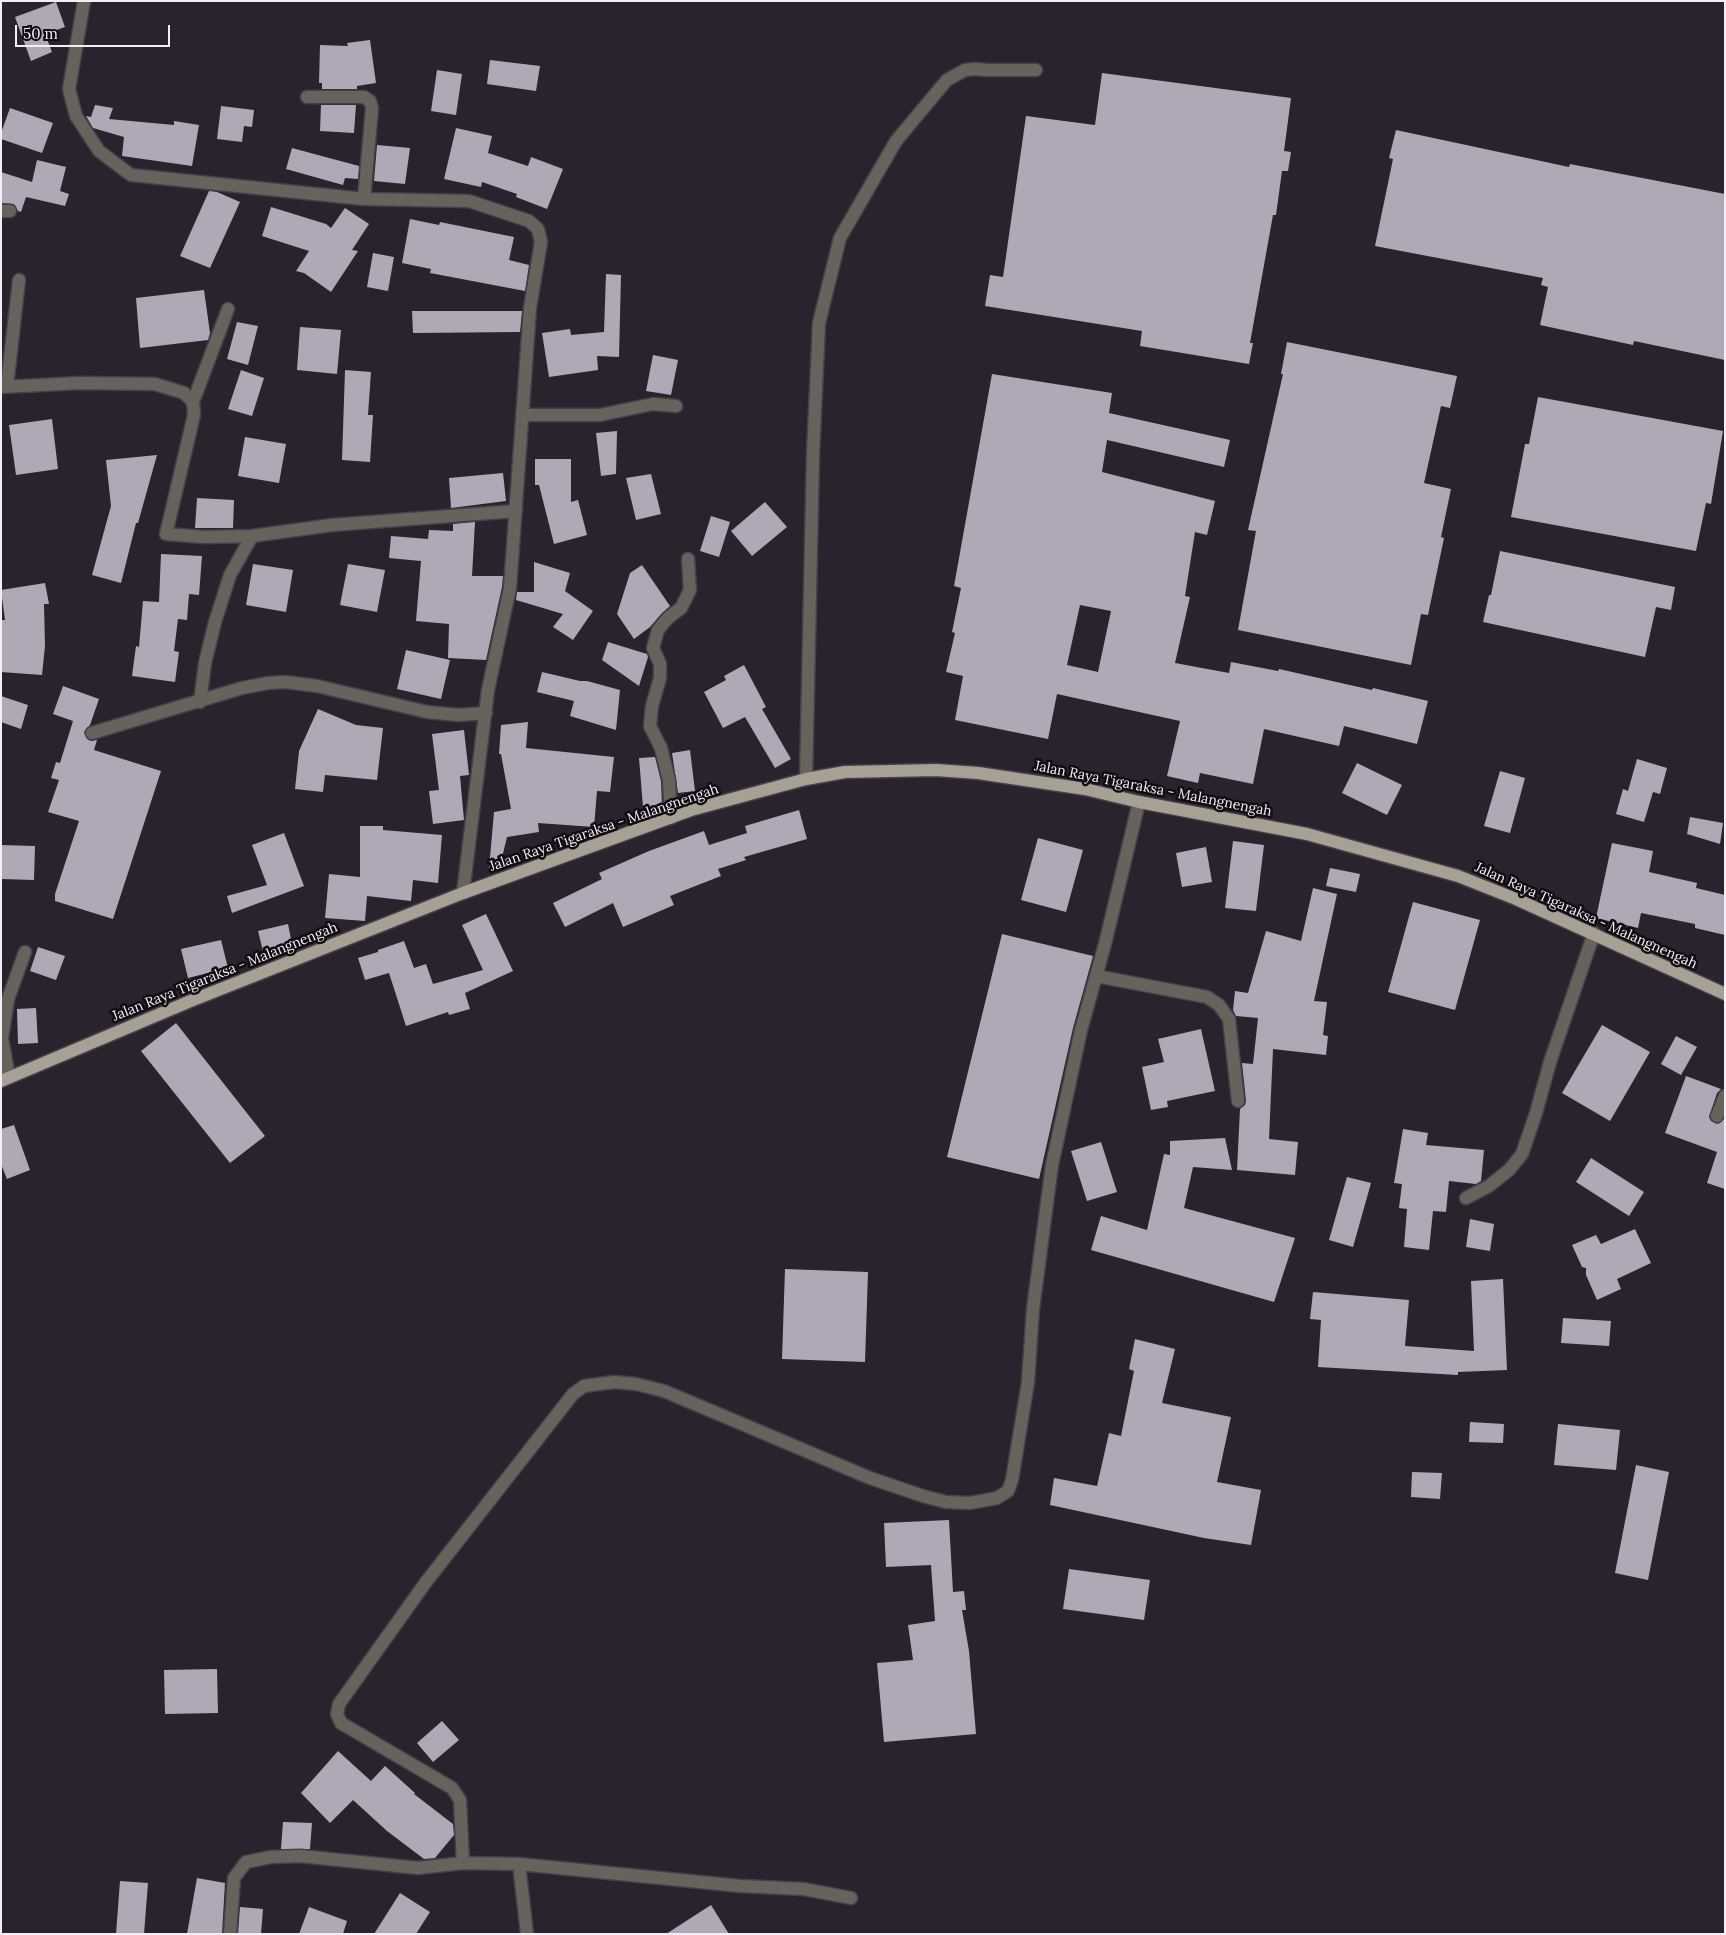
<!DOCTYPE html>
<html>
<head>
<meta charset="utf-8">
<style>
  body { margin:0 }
  #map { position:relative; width:1726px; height:1935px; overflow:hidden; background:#29232e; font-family:Lora,serif }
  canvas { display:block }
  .frame { position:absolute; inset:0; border:2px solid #f4eff7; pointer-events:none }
  .scale { position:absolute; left:15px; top:25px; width:155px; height:22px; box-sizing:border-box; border:2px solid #f4eff7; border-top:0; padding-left:6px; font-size:15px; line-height:18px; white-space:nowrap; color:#f4eff7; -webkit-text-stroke:4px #100d12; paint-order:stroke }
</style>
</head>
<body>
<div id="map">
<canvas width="1726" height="1935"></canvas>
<div class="frame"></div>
<div class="scale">50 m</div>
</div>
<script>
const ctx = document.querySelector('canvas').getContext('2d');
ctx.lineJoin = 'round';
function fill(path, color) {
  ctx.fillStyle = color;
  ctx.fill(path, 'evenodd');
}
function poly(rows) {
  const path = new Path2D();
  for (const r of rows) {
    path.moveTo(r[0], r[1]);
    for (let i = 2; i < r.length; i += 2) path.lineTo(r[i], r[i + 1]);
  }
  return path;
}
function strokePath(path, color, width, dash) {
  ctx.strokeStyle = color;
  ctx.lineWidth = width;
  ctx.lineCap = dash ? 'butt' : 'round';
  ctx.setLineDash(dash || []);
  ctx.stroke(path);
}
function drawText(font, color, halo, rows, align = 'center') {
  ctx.font = font + ' Lora,serif';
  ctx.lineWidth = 5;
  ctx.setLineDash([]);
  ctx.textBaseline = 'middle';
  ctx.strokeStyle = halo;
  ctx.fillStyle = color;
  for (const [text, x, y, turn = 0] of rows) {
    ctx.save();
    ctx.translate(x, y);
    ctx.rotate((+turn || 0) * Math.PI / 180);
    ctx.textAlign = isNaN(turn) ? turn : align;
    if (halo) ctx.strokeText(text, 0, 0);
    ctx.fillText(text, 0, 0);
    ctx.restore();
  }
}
const building = poly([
  [56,2,65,27,45,34,52,52,31,61,15,17],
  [370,40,376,83,357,86,357,89,322,89,322,83,319,83,320,45,348,46,347,43],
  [490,60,540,66,536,91,487,84],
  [437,70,462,74,456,115,431,111],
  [1102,73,1291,98,1284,151,1291,152,1288,171,1282,171,1276,215,1273,215,1250,343,1253,343,1249,364,1140,346,1142,331,985,306,990,275,1003,277,1026,116,1095,125],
  [95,105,113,108,109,119,174,125,174,121,199,125,192,166,122,156,124,137,93,128,86,116,91,117],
  [321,105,356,105,354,133,320,131],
  [221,106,254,110,252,127,244,126,242,142,217,139],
  [10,108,53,123,42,153,1,139,1,133],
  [456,128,492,136,488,153,528,166,531,157,563,169,547,209,516,197,517,194,482,182,481,187,444,179],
  [1396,130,1569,167,1570,164,1725,194,1725,360,1634,341,1633,345,1540,325,1548,287,1541,285,1543,278,1375,246,1393,159,1389,158],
  [377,145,410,148,405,184,374,181],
  [292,148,359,166,358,179,345,178,343,185,286,169],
  [37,160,66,167,60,191,69,194,65,206,26,197,21,212,18,211,14,204,1,203,1,172,32,182],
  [209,191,217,192,240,202,210,268,180,256],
  [271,207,326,224,331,228,345,208,369,224,352,250,358,251,331,292,304,273,296,271,309,251,262,236],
  [410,219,439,225,440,222,514,237,509,260,529,265,525,291,430,273,431,269,402,263],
  [373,253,394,257,388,291,367,287],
  [606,274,621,275,619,357,597,356,598,370,549,377,542,333,570,329,571,335,604,332],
  [204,290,210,333,208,340,140,348,136,298],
  [412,311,522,311,520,332,413,333],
  [237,322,258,326,248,365,227,359],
  [300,327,341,330,337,374,297,370],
  [1287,342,1457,376,1450,408,1441,406,1424,483,1451,489,1441,537,1444,538,1428,615,1421,614,1411,665,1238,630,1256,531,1248,530,1283,374,1281,374],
  [653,355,678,360,671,395,646,391],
  [241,370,264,378,252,416,228,409],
  [345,370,371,372,368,415,373,415,370,462,342,460],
  [992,374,1112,393,1109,413,1230,440,1224,467,1107,440,1102,472,1215,501,1207,535,1195,532,1185,596,1190,597,1175,663,1229,673,1231,662,1278,671,1279,669,1372,690,1373,688,1428,701,1417,744,1344,726,1339,746,1264,729,1253,784,1200,773,1198,783,1167,776,1180,721,1057,694,1048,739,955,720,963,676,946,672,955,633,952,632,961,588,954,586],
  [1080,605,1111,611,1098,672,1067,665],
  [1538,397,1723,431,1711,504,1706,503,1696,551,1511,517,1525,444,1529,444],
  [52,419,58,469,16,475,9,425],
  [617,431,616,474,601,476,596,433],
  [245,437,286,444,279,483,238,476],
  [157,455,138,523,136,523,121,583,92,575,111,506,106,460],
  [535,459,571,459,571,502,578,500,587,535,554,544,539,485,535,485],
  [503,473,506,501,451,508,449,478],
  [651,474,661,514,636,520,626,478],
  [197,498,234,500,233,528,195,528],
  [765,502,787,527,752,556,731,531],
  [711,516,730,522,719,557,700,551],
  [475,522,472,576,503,576,502,587,486,660,448,658,449,624,416,621,421,561,389,558,391,536,428,539,429,530,453,531,453,524],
  [1500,551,1675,587,1671,610,1656,607,1645,657,1483,622,1489,595,1491,595],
  [161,554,202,556,199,595,189,594,187,620,178,619,174,651,179,652,175,682,132,676,136,646,139,647,143,601,159,602],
  [534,562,570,573,565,591,593,611,573,640,553,627,563,614,516,600,517,592,534,592],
  [253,564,293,570,286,612,246,605],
  [348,564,385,570,377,612,340,605],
  [642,565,670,606,662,613,650,627,634,639,617,614,630,573],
  [45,583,49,604,44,604,45,646,42,675,1,672,1,620,5,620,1,590],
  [608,642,647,654,648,657,639,686,602,660],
  [406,650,450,660,441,699,397,689],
  [744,665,766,707,762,709,791,759,775,768,745,717,723,728,704,692,726,680,724,676],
  [542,672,580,681,587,681,620,690,616,730,570,716,574,701,537,692],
  [63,686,99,699,90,725,84,732,87,739,91,741,97,740,94,750,161,771,113,919,55,901,55,894,79,821,48,812,59,780,51,778,56,762,60,763,73,721,53,714],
  [1,696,28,705,21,729,1,722],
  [318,709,356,725,383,728,377,780,325,775,323,792,295,789,299,751],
  [528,722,526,748,614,757,610,792,597,791,594,827,538,823,539,832,507,837,499,870,489,869,494,812,511,809,501,754,499,754,501,725],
  [464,730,469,775,460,776,464,820,433,824,429,791,439,790,432,734],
  [690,750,695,791,678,793,672,753],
  [655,757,661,781,662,806,643,807,639,758],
  [1637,759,1667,768,1660,794,1653,792,1644,822,1616,814,1623,789,1628,791],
  [1357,763,1402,785,1387,815,1342,793],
  [1500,771,1525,778,1510,833,1484,826],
  [799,810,807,839,744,857,746,860,718,869,721,876,670,896,674,905,623,927,613,903,565,927,553,903,602,879,599,873,649,851,704,831,709,845,747,833,745,826],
  [1690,817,1723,823,1720,844,1687,834],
  [360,826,383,826,383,830,442,835,438,883,413,880,411,901,367,896,365,921,325,918,329,874,360,877],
  [284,833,304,886,232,913,227,896,267,885,252,845],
  [1038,838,1083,850,1066,912,1021,900],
  [1233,841,1264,845,1256,911,1225,908],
  [1612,843,1653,851,1649,872,1697,883,1696,888,1725,895,1725,935,1695,928,1695,924,1641,913,1638,928,1596,918],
  [1,845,35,846,34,880,1,879],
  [1206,847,1212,882,1182,887,1176,853],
  [1330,868,1360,874,1356,892,1326,886],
  [1313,888,1337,894,1314,1001,1327,1002,1323,1035,1328,1036,1326,1055,1273,1049,1269,1139,1298,1142,1295,1175,1237,1170,1240,1109,1245,1105,1246,1101,1242,1063,1253,1064,1258,1018,1236,1016,1233,1010,1235,991,1248,993,1266,931,1301,941],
  [1413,902,1480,920,1455,1010,1388,992],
  [486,914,513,971,465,993,470,1009,449,1015,448,1012,406,1026,389,973,365,980,358,958,378,952,378,950,404,941,414,968,426,964,433,984,483,970,462,925],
  [288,924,292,944,263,951,258,931],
  [1002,934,1093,956,1073,1028,1039,1179,947,1157],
  [221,940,228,968,188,978,181,949],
  [38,947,65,956,56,980,30,971],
  [36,1008,38,1043,18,1044,17,1009],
  [176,1023,265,1136,230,1163,141,1051],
  [1602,1025,1650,1052,1610,1121,1562,1093],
  [1201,1029,1215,1091,1167,1101,1168,1107,1151,1110,1142,1067,1164,1062,1158,1039],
  [1676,1036,1697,1047,1681,1075,1661,1064],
  [1686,1076,1721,1089,1717,1093,1709,1117,1711,1121,1718,1124,1725,1118,1725,1189,1707,1183,1717,1152,1665,1133],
  [14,1125,30,1170,7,1179,1,1164,1,1129],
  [1403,1129,1428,1133,1426,1145,1484,1150,1481,1181,1476,1184,1449,1181,1446,1212,1433,1211,1429,1250,1404,1247,1407,1209,1399,1208,1402,1184,1394,1183],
  [1225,1138,1232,1170,1193,1167,1184,1208,1295,1238,1274,1302,1091,1250,1101,1216,1147,1230,1164,1154,1170,1155,1170,1141],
  [1101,1142,1117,1192,1087,1201,1071,1151],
  [1591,1158,1644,1192,1629,1216,1576,1182],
  [1347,1177,1371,1183,1353,1247,1329,1240],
  [1470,1219,1494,1224,1490,1251,1466,1247],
  [1635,1229,1651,1263,1617,1279,1621,1289,1597,1300,1586,1275,1586,1268,1582,1267,1572,1245,1596,1235,1601,1244],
  [785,1269,868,1272,865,1362,782,1359],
  [1503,1279,1507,1370,1458,1372,1458,1375,1318,1367,1321,1320,1310,1319,1313,1292,1409,1300,1405,1346,1474,1351,1471,1281],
  [1563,1318,1611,1321,1609,1346,1561,1343],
  [1135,1339,1175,1349,1162,1403,1231,1417,1217,1482,1261,1490,1251,1545,1204,1538,1050,1505,1054,1478,1097,1486,1109,1433,1121,1436,1134,1371,1129,1369],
  [1470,1422,1504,1424,1503,1443,1469,1442],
  [1558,1424,1620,1430,1616,1470,1554,1465],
  [1636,1465,1669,1472,1648,1580,1615,1573],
  [1412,1472,1442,1473,1440,1499,1411,1497],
  [949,1520,953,1592,964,1591,966,1610,962,1610,969,1651,976,1734,884,1742,877,1663,913,1660,908,1625,935,1621,931,1565,886,1567,884,1523],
  [1069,1569,1150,1580,1144,1620,1063,1609],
  [217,1669,218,1713,165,1714,164,1670],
  [442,1721,459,1740,433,1762,417,1743],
  [338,1751,371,1781,385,1766,415,1793,414,1794,453,1824,454,1835,435,1858,424,1859,387,1831,353,1800,330,1823,301,1793],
  [283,1822,312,1823,310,1849,281,1849],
  [197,1878,225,1883,222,1934,187,1934],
  [120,1881,148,1883,144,1934,116,1934],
  [400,1893,430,1912,416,1934,374,1934],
  [711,1905,729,1934,666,1934],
  [240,1907,263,1909,261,1934,238,1934],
  [309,1907,347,1921,343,1934,299,1934]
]);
const street = poly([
  [84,1,69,89,76,116,99,151,131,175,364,199,469,201,529,221,538,229,541,242,530,308,510,588,488,690,463,893],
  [307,97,364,97,370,101,372,108,364,199],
  [1,211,10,211],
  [7,386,19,280],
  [1,387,80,383,155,384,184,393,193,402,194,415,166,534,204,537,252,536,332,525,516,511],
  [193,402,228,309],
  [522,415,600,415,653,404,676,406],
  [200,702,205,663,215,622,230,575,252,536],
  [92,733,242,688,268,683,285,682,317,686,427,712,458,715,486,713],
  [806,779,813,454,819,323,840,238,896,141,947,80,965,70,975,69,988,70,1036,70],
  [671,818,669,780,661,748,650,726,652,706,660,678,660,664,653,648,658,630,668,618,681,608,690,590,688,559],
  [1096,976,1207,997,1219,1005,1229,1019,1238,1101],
  [9,1077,2,1038,8,999,25,952],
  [1717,1116,1725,1096],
  [1466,1198,1489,1186,1509,1170,1522,1154,1536,1113,1550,1062,1594,933],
  [463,1863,460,1800,452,1788,341,1723,337,1714,339,1704,426,1582,573,1394,584,1386,614,1382,636,1384,664,1391,870,1478,923,1496,946,1502,970,1503,997,1498,1008,1491,1012,1480,1028,1382,1033,1309,1052,1165,1081,1030,1105,944,1139,802],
  [519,1864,527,1934],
  [230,1934,234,1878,246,1862,271,1857,300,1856,418,1868,463,1863,519,1864,740,1886,804,1889,851,1898]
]);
const primary = poly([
  [1,1081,193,1000,463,893,691,810,806,779,845,772,936,770,978,773,1085,789,1139,802,1307,834,1458,876,1516,899,1725,994]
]);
const streetNames = [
  ["Jalan Raya Tigaraksa - Malangnengah",1153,789,11],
  ["Jalan Raya Tigaraksa - Malangnengah",604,828,-19],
  ["Jalan Raya Tigaraksa - Malangnengah",1586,916,24],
  ["Jalan Raya Tigaraksa - Malangnengah",225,972,-22]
];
fill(building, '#b0a8b7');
strokePath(street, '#45404a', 15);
strokePath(primary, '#45404a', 15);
strokePath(street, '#66635d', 12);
strokePath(primary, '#a6a194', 12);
drawText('14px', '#f4eff7', '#100d12', streetNames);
</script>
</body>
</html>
